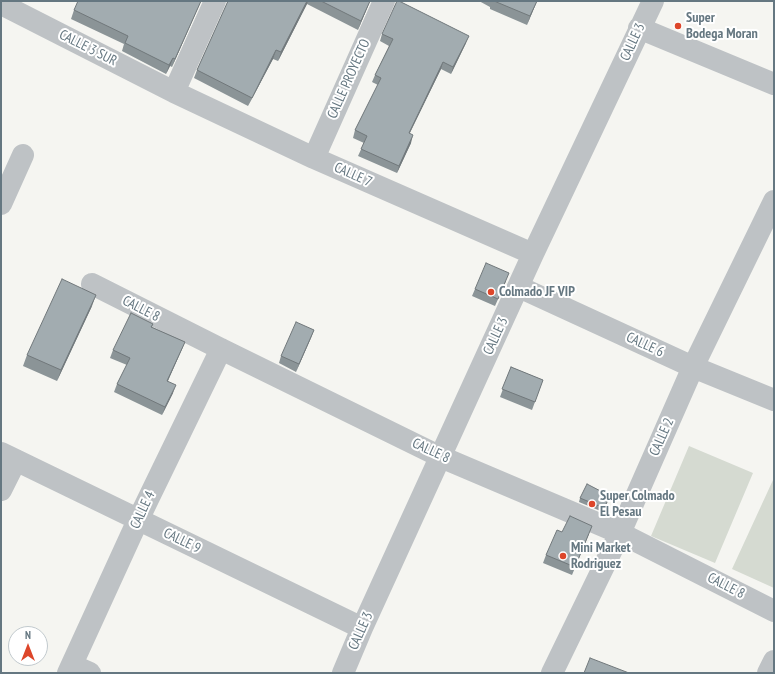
<!DOCTYPE html>
<html>
<head>
<meta charset="utf-8">
<style>
  body { margin:0 }
  #map { position:relative; width:775px; height:674px; overflow:hidden; background:#f5f5f1; font-family:"PT Sans Narrow",sans-serif }
  canvas { display:block }
  .frame { position:absolute; inset:0; border:2px solid #657781; pointer-events:none }
  .north { position:absolute; left:8px; top:626px; width:40px; height:40px; box-sizing:border-box; background:#fff; border:1px solid #c1c9cd; border-radius:50%; rotate:0deg; font-size:11px; font-weight:700; line-height:16px; text-align:center; color:#657781 }
  .north::after { content:''; display:block; margin:auto; width:14px; height:18px; background:#dd462a; clip-path:polygon(50% 0,100% 100%,50% 72%,0 100%) }
</style>
</head>
<body>
<div id="map">
<canvas width="775" height="674"></canvas>
<div class="frame"></div>
<div class="north">N</div>
</div>
<script>
const ctx = document.querySelector('canvas').getContext('2d');
ctx.lineJoin = 'round';
function fill(path, color) {
  ctx.fillStyle = color;
  ctx.fill(path, 'evenodd');
}
function poly(rows) {
  const path = new Path2D();
  for (const r of rows) {
    path.moveTo(r[0], r[1]);
    for (let i = 2; i < r.length; i += 2) path.lineTo(r[i], r[i + 1]);
  }
  return path;
}
function strokePath(path, color, width, dash) {
  ctx.strokeStyle = color;
  ctx.lineWidth = width;
  ctx.lineCap = dash ? 'butt' : 'round';
  ctx.setLineDash(dash || []);
  ctx.stroke(path);
}
function drawText(font, color, halo, rows, align = 'center') {
  ctx.font = font + ' "PT Sans Narrow",sans-serif';
  ctx.lineWidth = 4;
  ctx.setLineDash([]);
  ctx.textBaseline = 'middle';
  ctx.strokeStyle = halo;
  ctx.fillStyle = color;
  for (const [text, x, y, turn = 0] of rows) {
    ctx.save();
    ctx.translate(x, y);
    ctx.rotate((+turn || 0) * Math.PI / 180);
    ctx.textAlign = isNaN(turn) ? turn : align;
    if (halo) ctx.strokeText(text, 0, 0);
    ctx.fillText(text, 0, 0);
    ctx.restore();
  }
}
const green = poly([
  [689,446,753,473,715,563,651,536],
  [773,480,774,480,774,588,732,569]
]);
const minor = poly([
  [1,4,174,92,314,158,533,254],
  [639,28,774,84],
  [174,92,215,1],
  [314,158,384,1],
  [1,204,23,155],
  [92,284,221,349,441,457,620,533,774,611],
  [519,287,693,367,774,400],
  [1,453,362,628],
  [1,490,16,460],
  [72,665,90,673],
  [68,673,138,520,221,349],
  [343,673,362,628,533,254,653,1],
  [552,673,620,533,693,367,774,201],
  [768,673,774,661]
]);
const wall = poly([
  [201,1,172,67,170,66,166,74,122,51,124,44,71,19,74,10],
  [227,1,370,1,358,30,307,4,278,61,273,59,248,106,194,78,197,70,227,4],
  [479,1,537,1,527,25,490,9,490,7],
  [382,34,466,43,451,74,441,69,409,134,411,143,397,173,358,156,364,143,353,138,355,130,378,85,372,82,375,75,389,46,380,41],
  [506,281,495,306,472,296,475,289],
  [92,306,57,381,23,366,27,355],
  [153,324,152,327,185,342,168,381,173,393,162,415,114,392,117,384,127,365,110,358,113,350],
  [314,330,296,372,279,363,281,356],
  [511,367,543,380,532,410,500,397],
  [610,496,603,512,579,502,580,498],
  [562,532,589,534,572,575,543,563,546,555]
]);
const shadedWall = poly([
  [201,1,172,67,175,59],
  [307,1,308,1,307,4,278,61,281,52],
  [370,1,358,30,361,21],
  [537,1,527,25,530,16],
  [469,36,466,43,451,74,453,67],
  [276,50,273,59,248,106],
  [173,58,170,66,166,74,169,65],
  [443,62,441,69,406,141,409,133],
  [413,135,411,143,397,173,399,166],
  [96,295,92,306,57,381,61,370],
  [314,330,311,338,296,372,299,364],
  [185,342,182,349,164,389,167,381],
  [176,385,173,393,162,415,165,407]
]);
const building = poly([
  [78,1,201,1,175,59,173,58,169,65,125,43,128,36,74,10,78,1],
  [228,1,307,1,281,52,276,50,252,98,197,70,228,1],
  [321,1,370,1,361,21,321,1],
  [397,1,399,1,469,36,453,67,443,62,409,133,413,135,399,166,361,149,367,136,355,130,381,78,375,75,393,39,382,34,397,1],
  [494,1,537,1,530,16,494,1],
  [486,263,509,273,498,299,475,289,486,263],
  [62,279,96,295,61,370,27,355,62,279],
  [131,313,153,324,151,327,185,342,167,381,176,385,165,407,117,384,130,358,113,350,131,313],
  [296,322,314,330,299,364,281,356,296,322],
  [511,367,543,380,535,402,502,389,511,367],
  [587,484,610,496,604,508,580,498,587,484],
  [570,516,592,526,575,567,546,555,557,530,562,532,570,516],
  [590,658,629,673,584,673,590,658]
]);
const markers = [
  [678,26,4,"#dd462a"],
  [491,292,4,"#dd462a"],
  [592,504,4,"#dd462a"],
  [563,556,4,"#dd462a"]
];
const poiNames = [
  ["Super",686,18],
  ["Bodega Moran",686,34],
  ["Colmado JF VIP",499,292],
  ["Super Colmado",600,496],
  ["El Pesau",600,512],
  ["Mini Market",571,548],
  ["Rodriguez",571,564]
];
const streetNames = [
  ["CALLE 3",633,42,-65],
  ["CALLE 3 SUR",88,48,27],
  ["CALLE PROYECTO",349,79,-66],
  ["CALLE 7",353,175,24],
  ["CALLE 8",141,309,27],
  ["CALLE 3",496,336,-65],
  ["CALLE 6",645,345,25],
  ["CALLE 2",662,437,-66],
  ["CALLE 8",431,451,25],
  ["CALLE 4",143,510,-65],
  ["CALLE 9",182,541,26],
  ["CALLE 8",726,586,27],
  ["CALLE 3",361,631,-66]
];
fill(green, '#d5dad1');
strokePath(minor, '#bec2c5', 22);
fill(wall, '#8b9497');
fill(shadedWall, '#71787b');
fill(building, '#a2acb0');
strokePath(building, '#71787b', 1);
for (const [x, y, r, color] of markers) {
  const dot = new Path2D();
  dot.arc(x, y, r, 0, 2 * Math.PI);
  ctx.fillStyle = color;
  ctx.fill(dot);
  strokePath(dot, '#fff', 1.5);
}
drawText('bold 14px', '#657781', '#fff', poiNames, 'left');
drawText('14px', '#657781', '#fff', streetNames);
</script>
</body>
</html>
